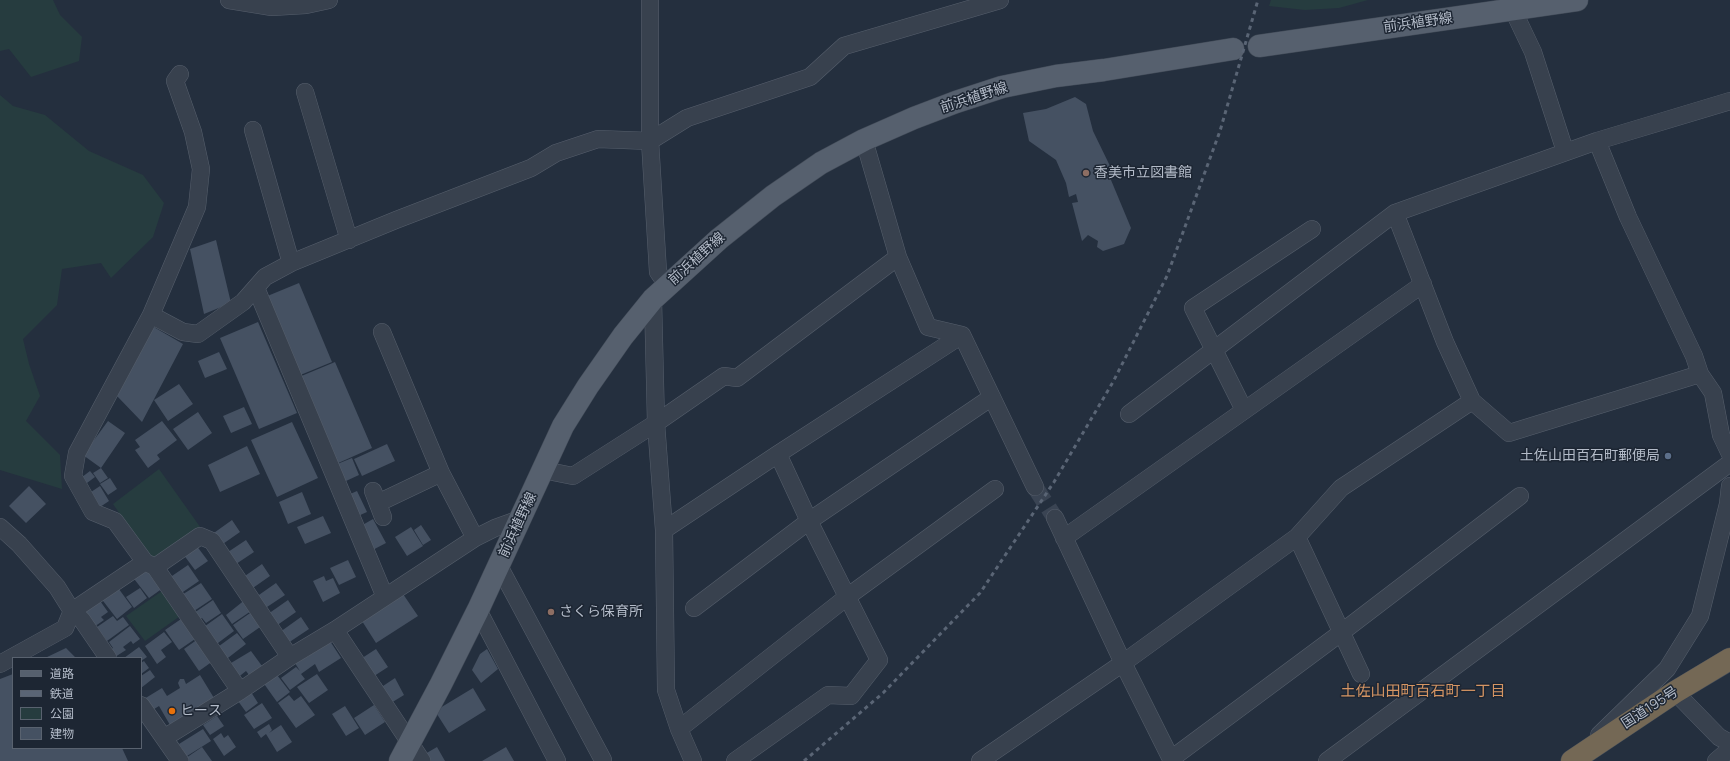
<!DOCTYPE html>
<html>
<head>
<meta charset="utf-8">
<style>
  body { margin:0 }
  #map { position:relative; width:1730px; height:761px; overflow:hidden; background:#242f3e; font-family:Manrope,"Noto Sans JP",sans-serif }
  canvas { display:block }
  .legend { position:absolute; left:12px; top:657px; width:130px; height:92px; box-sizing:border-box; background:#1d2633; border:1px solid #59626f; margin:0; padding:5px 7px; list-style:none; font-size:12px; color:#b4bcc9 }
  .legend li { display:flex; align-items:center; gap:8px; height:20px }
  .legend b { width:20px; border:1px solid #59626f }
</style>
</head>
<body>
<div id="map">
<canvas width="1730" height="761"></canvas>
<ul class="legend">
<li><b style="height:5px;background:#56606e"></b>道路</li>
<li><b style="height:5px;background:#5a6575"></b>鉄道</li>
<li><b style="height:11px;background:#263c3f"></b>公園</li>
<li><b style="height:11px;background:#455162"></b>建物</li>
</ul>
</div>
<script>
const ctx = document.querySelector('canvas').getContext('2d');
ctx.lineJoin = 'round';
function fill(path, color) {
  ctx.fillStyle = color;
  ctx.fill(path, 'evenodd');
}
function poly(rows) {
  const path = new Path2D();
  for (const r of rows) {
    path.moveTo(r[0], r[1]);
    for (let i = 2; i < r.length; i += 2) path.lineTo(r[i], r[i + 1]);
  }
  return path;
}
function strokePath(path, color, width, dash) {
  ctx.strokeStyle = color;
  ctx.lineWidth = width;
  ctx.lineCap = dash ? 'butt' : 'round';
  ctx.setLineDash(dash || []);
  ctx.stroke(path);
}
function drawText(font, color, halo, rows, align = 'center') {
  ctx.font = font + ' Manrope,"Noto Sans JP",sans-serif';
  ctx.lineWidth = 3;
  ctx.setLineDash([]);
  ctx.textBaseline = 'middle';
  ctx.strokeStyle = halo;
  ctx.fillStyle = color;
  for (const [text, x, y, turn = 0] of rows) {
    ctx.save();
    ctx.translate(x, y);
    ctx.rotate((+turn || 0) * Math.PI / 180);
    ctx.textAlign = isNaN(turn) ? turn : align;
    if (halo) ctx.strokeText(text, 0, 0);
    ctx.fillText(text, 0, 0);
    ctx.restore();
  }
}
const green = poly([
  [0,0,53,0,60,15,82,37,79,61,31,77,9,49,0,51],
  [1271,0,1368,0,1339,8,1305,10,1269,6],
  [0,95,13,106,45,115,89,151,143,175,164,203,153,237,111,278,101,263,62,269,57,305,23,339,29,364,40,396,26,421,60,455,62,489,0,470],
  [159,469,203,531,154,564,113,504],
  [165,589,183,614,145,641,126,616]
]);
const building = poly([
  [1075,97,1086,104,1093,131,1110,166,1111,180,1131,228,1124,244,1103,251,1097,247,1098,241,1088,235,1082,241,1072,203,1078,202,1076,194,1069,197,1066,183,1056,160,1029,141,1023,113,1046,109],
  [216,240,231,303,204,314,190,249],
  [299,283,332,362,298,376,265,297],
  [258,322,297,413,259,429,220,338],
  [152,326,183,344,142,422,117,396],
  [219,352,227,369,205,378,198,361],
  [335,362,372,448,336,464,299,377],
  [179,384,193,404,168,421,154,400],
  [244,407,252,424,231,433,223,416],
  [198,412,212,433,188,450,173,429],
  [108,421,125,433,101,468,83,455],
  [162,421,177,440,157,455,160,459,148,468,135,450,140,447,135,440],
  [292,422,318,478,277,497,251,440],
  [387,444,395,461,362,476,354,459],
  [247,446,260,474,220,492,208,465],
  [352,458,359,475,333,487,325,469],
  [101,468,108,478,100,483,93,473],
  [90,471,95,477,87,483,82,477],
  [110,478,117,489,108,495,100,484],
  [29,486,46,504,26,523,9,506],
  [100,486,109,501,100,507,91,492],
  [357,491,367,512,349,520,339,499],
  [302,492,311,514,288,524,279,502],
  [323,516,331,533,305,544,297,527],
  [373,519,386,543,365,554,352,531],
  [232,520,240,532,220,546,211,535],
  [421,525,431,540,423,545,414,530],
  [411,527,423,546,407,556,395,537],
  [246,540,254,552,233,566,225,554],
  [196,545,208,561,195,570,183,554],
  [348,560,356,577,339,585,330,568],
  [262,564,270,576,250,590,242,578],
  [188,565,199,581,180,594,169,578],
  [152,571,163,588,149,598,131,575],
  [324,576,326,581,333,578,340,593,323,602,313,581],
  [201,583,212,599,191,613,180,596],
  [276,583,285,595,264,609,256,597],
  [116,585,132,607,117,619,100,597],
  [140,588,147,598,134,608,126,597],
  [403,594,418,616,376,643,362,621],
  [98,598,108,612,101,617,104,620,94,627,81,609],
  [246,599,254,609,232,624,226,615],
  [213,600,221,613,206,623,202,618,196,622,191,615],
  [288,600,296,612,276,626,268,614],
  [253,611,263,625,243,639,233,625],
  [222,614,234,631,214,646,201,629],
  [113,616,117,621,123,617,129,625,107,641,97,627],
  [184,617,198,637,179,650,165,630],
  [301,617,309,629,288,643,280,632],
  [130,626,140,639,133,644,131,641,123,647,126,650,115,657,110,650,113,648,109,642],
  [164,632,172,642,161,650,166,657,157,664,145,646],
  [237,633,246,644,224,661,215,649],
  [328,638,341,658,319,672,315,664,301,674,305,679,290,690,281,678,296,667,300,671,293,660,305,652,309,657,306,652],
  [198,639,213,661,199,671,184,649],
  [139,647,147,657,141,661,141,658,124,658],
  [66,648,76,658,45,658],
  [376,649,388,667,368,680,356,662],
  [487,649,498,669,481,683,472,670,480,654],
  [251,651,262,666,249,675,246,671,236,679,226,666],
  [144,661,149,668,141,674,141,663],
  [150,670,155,677,141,688,141,676],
  [274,671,290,692,277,702,262,681],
  [13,674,13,748,122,748,128,761,0,761,0,679],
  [317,674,328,690,309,703,297,687],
  [200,675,214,698,170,725,159,706,151,711,144,699,162,688,167,696,180,688,178,683,180,679,184,679,186,684],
  [395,678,404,695,386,706,374,687,381,683,383,686],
  [473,688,486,710,449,733,435,711],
  [251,692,258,703,246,712,238,701],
  [289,695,294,701,301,696,315,715,296,728,278,703],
  [262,703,272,718,254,729,244,715],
  [374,705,385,722,365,735,354,718],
  [345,706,359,728,346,736,332,714],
  [217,716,224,726,210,735,203,725],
  [269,724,272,730,269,733,281,725,292,742,277,752,266,734,261,738,257,732],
  [203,729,211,741,187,756,179,744],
  [221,733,224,738,228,735,236,747,224,756,213,739],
  [202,747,212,761,184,761,183,760],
  [437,747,445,761,420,761,418,758],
  [506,747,514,761,482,761]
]);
const streetTunnel = poly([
  [1035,487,1055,518]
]);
const street = poly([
  [229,0,272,7,306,5,329,0],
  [650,0,650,141,658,272,667,285],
  [1511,0,1513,10,1533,52,1565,151],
  [305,92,349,240],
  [253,130,291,263],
  [864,140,898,257,928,327,962,335,1035,487],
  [1597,141,1628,217,1694,356,1700,374,1713,393,1721,435,1730,454],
  [1395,213,1445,342,1472,401,1509,433,1700,374],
  [256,288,385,597],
  [653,299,656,423,664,530,666,690,679,729,693,761],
  [151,315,183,332,198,334,243,302,265,277,291,263,396,220,531,168,556,153,598,139,650,141,687,118,810,77,844,46,1000,0],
  [382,332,441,473,475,538],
  [1244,410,1193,308,1312,229],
  [1129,414,1395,213,1597,141,1730,101],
  [543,470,573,476,656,423,724,376,737,378,898,257],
  [373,491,383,517],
  [378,503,441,473],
  [1055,518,1123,663,1172,761],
  [0,527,19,544,57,587,72,611,145,562,115,521,93,512,73,476,77,453,151,315,197,207,201,169,193,132,175,81,180,74],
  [664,530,778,454,962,335],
  [1297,537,1361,674],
  [1064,538,1423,284],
  [145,562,155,567,240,691],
  [499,566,603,760],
  [155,567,200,536,212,541,290,657],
  [694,608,809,521,992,397],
  [478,610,557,761],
  [335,630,422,761],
  [0,664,65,628,72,611,82,620,108,658],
  [1675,692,1719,737,1730,743],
  [141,705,180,761],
  [679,729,847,597,995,489],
  [1599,735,1667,669,1700,616,1728,504,1730,486],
  [164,738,240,691,290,657,335,630,475,538,495,528,520,519],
  [1171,759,1342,632,1520,496],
  [735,761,828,695,851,696,879,660,809,521,778,454],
  [980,761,1123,663,1297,537,1341,488,1472,401],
  [1327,761,1730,463],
  [1716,761,1730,749]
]);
const primary = poly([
  [1259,46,1577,0],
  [400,761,441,684,478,610,563,426,588,386,623,336,653,299,719,239,773,196,821,163,864,140,914,118,956,102,1002,87,1056,76,1104,70,1233,49]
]);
const highway = poly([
  [1572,761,1675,692,1730,659]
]);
const rail = poly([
  [804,761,883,693,980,593,1054,482,1113,382,1167,276,1220,131,1258,0]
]);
const markers = [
  [1086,173,4,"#8d6e63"],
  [1668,456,4,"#5c6f8a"],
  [551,612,4,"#8d6e63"],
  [172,711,4,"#e8710a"]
];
const streetNames = [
  ["前浜植野線",1418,23,-8],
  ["前浜植野線",974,98,-18],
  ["前浜植野線",697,259,-42],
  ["前浜植野線",518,525,-65],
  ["国道195号",1650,708,-33]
];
const poiNames = [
  ["香美市立図書館",1094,173],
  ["土佐山田百石町郵便局",1660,456,"right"],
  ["さくら保育所",559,612],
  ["ヒース",180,711]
];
const neighbourhoodNames = [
  ["土佐山田町百石町一丁目",1423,692]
];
fill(green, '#263c3f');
fill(building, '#455162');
strokePath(streetTunnel, '#3a4453', 17, [17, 8]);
strokePath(street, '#565f6c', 18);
strokePath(primary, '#414a57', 23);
strokePath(highway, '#434c59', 23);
strokePath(street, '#38414e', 17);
strokePath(primary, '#56606e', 22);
strokePath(highway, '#746855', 22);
strokePath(rail, '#5a6575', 3, [4, 4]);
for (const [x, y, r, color] of markers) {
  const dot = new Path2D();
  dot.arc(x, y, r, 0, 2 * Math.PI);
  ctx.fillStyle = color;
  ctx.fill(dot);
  strokePath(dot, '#1d2633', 1.5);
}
drawText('14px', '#b4bcc9', '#1d2633', streetNames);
drawText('14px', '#b4bcc9', '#1d2633', poiNames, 'left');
drawText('15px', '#d59563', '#1d2633', neighbourhoodNames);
</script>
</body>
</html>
